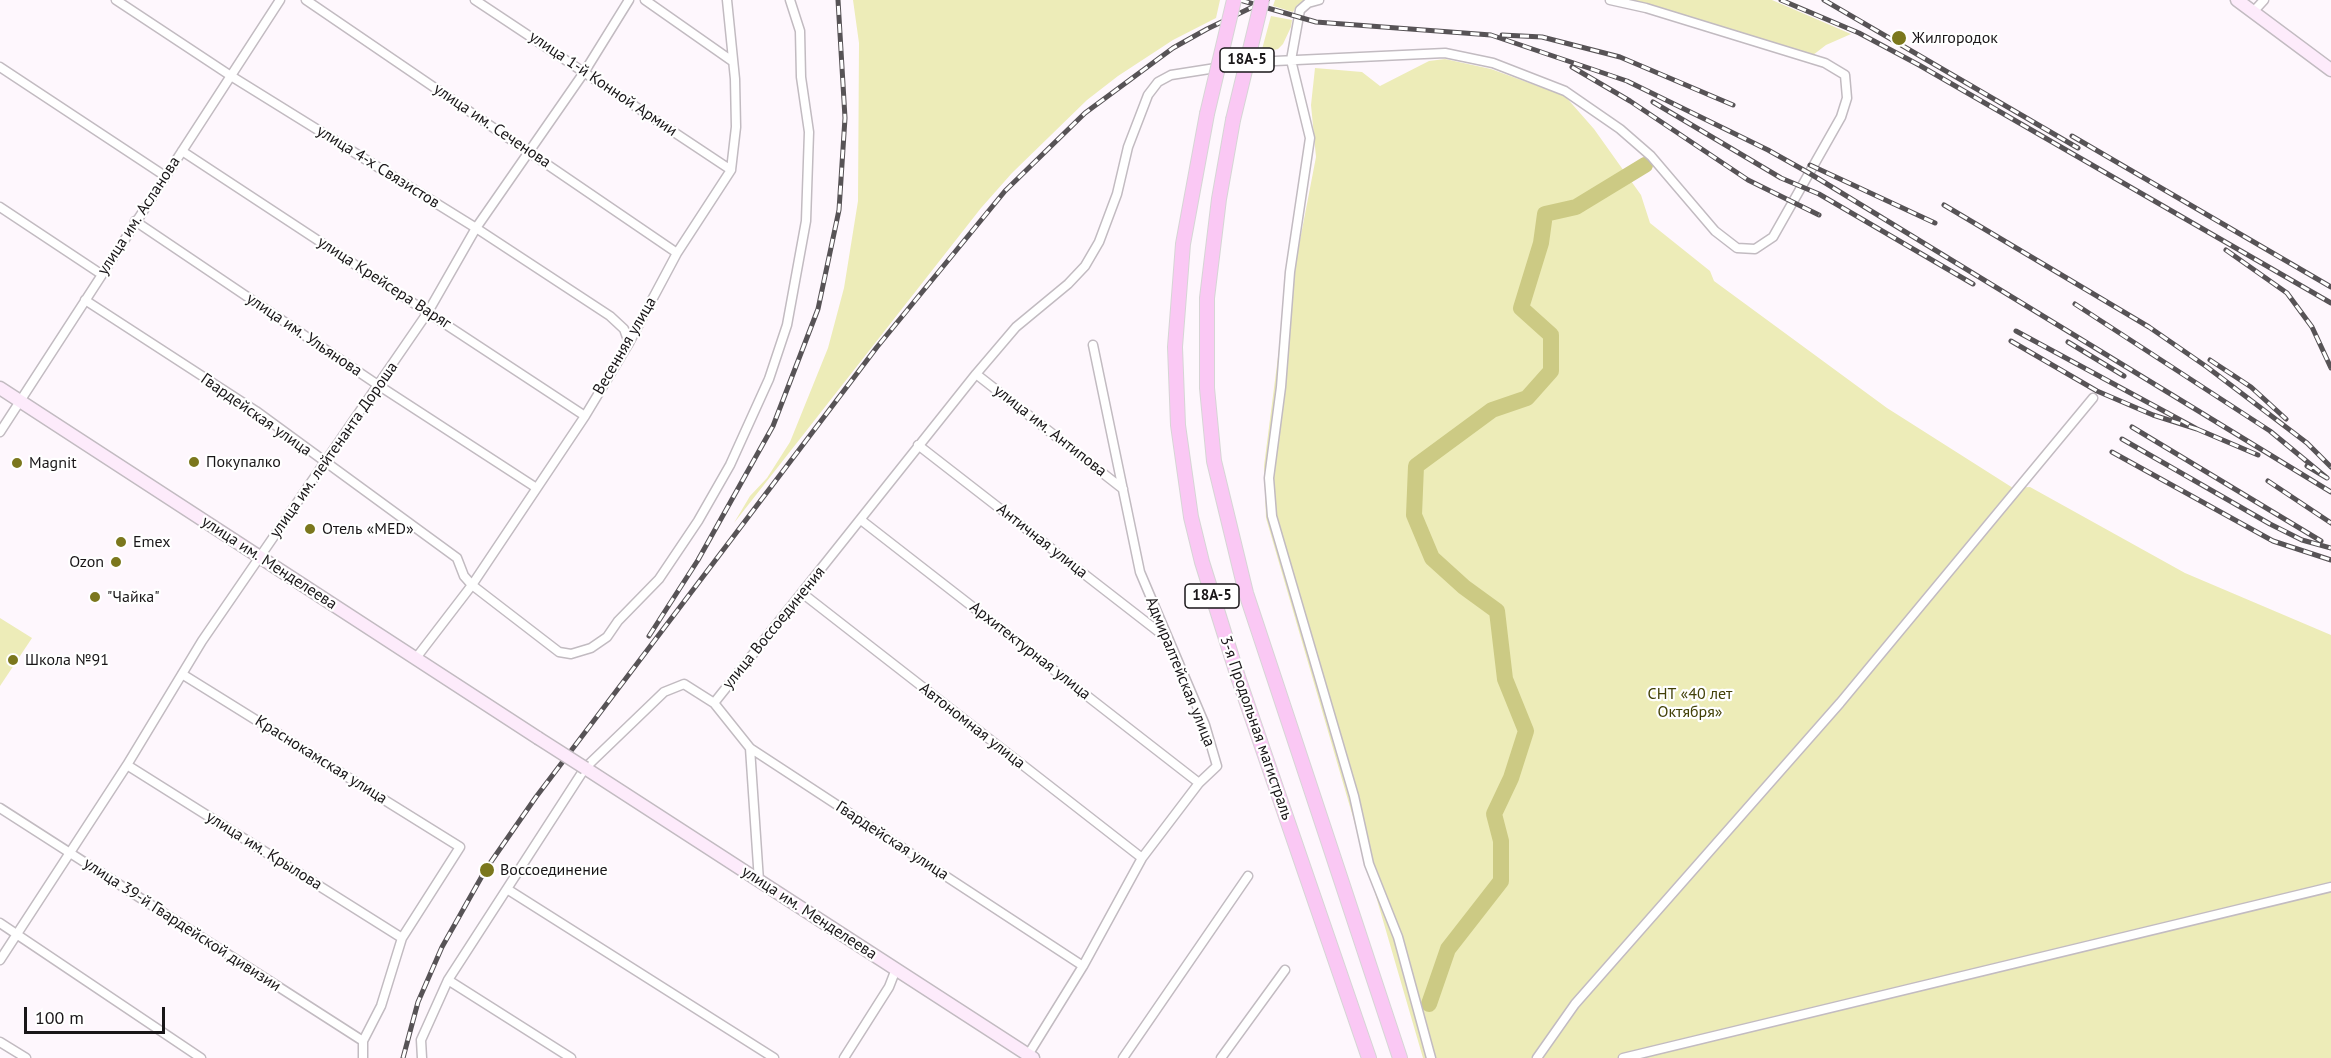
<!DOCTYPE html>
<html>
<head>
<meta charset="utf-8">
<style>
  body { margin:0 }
  #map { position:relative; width:2331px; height:1058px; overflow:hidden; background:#fef7fd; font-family:"PT Sans",sans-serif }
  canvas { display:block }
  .scale { position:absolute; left:24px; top:1007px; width:141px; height:27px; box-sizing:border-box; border:3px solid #191618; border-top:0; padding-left:8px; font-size:18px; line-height:21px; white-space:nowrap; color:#191618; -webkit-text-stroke:4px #fff; paint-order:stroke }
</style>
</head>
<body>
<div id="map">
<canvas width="2331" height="1058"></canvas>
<div class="scale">100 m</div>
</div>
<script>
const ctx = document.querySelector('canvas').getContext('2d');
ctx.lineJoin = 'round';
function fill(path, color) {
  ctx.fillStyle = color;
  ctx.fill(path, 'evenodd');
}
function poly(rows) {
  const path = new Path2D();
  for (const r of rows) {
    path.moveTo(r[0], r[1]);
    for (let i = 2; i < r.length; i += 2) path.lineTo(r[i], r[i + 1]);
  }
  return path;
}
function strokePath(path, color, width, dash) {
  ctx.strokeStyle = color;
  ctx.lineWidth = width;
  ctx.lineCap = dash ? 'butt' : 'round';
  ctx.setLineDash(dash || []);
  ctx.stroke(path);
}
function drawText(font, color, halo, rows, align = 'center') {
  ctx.font = font + ' "PT Sans",sans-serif';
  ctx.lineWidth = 4.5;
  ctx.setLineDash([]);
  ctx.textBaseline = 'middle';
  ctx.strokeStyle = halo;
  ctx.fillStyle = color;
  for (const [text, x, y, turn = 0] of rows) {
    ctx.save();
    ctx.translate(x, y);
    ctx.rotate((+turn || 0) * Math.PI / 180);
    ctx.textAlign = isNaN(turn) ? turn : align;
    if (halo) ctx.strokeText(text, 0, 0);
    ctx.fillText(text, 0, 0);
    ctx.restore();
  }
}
const green = poly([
  [853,0,1220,0,1216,18,1173,40,1118,76,1087,100,1012,173,981,208,734,523,750,496,767,478,790,442,828,348,844,288,858,201,859,43],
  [1275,0,1306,0,1297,5,1293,12,1273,6],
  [1623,0,1772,0,1851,34,1826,45,1813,55],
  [1271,16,1292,20,1291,27,1283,44,1278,49,1261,53],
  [1445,59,1491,69,1565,96,1594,129,1641,195,1650,223,1710,271,1714,281,1887,408,2013,488,2030,487,2185,573,2331,635,2331,1058,1423,1058,1266,518,1264,466,1279,349,1316,157,1311,105,1315,68,1362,72,1380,86,1429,61],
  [0,618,32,638,0,686]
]);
const river = poly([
  [1429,1004,1448,949,1501,881,1501,841,1494,814,1511,778,1526,731,1505,679,1497,611,1464,587,1432,558,1414,515,1416,466,1492,410,1527,398,1551,371,1551,335,1521,308,1541,243,1545,214,1576,207,1645,165]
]);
const minor = poly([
  [116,0,231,76,476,228,610,316,624,329,629,343],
  [306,0,677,253],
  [475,0,731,170],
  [645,0,732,61],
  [1319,0,1308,3,1300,10,1291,60,1310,138,1290,272,1281,387,1269,478,1272,516,1354,796,1369,864,1398,937,1431,1058],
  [2253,12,2264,0],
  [0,67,165,176],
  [182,151,585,416],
  [0,207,101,274],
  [135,221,378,385,535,487],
  [85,300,256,411,457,558,464,576,472,585,559,652,571,654,591,648,607,637,618,621,659,579,698,521,730,465,769,379,787,325,806,221,809,132,801,77,800,31,790,0],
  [976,374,1123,489],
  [0,432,280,0],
  [918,445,1164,636],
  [861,520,1199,783],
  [802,593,1142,858],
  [416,658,472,585,585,416,629,343,677,253,731,170,736,127,735,79,727,0],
  [182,674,460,847,402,938,381,1006,363,1041,363,1058],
  [714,703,976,374,1016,327,1068,284,1085,266,1099,242,1117,194,1128,147,1148,95,1158,82,1171,75,1254,62,1445,53,1493,63,1565,91,1620,129,1651,156,1715,231,1737,248,1755,249,1773,237,1841,117,1847,98,1845,75,1825,63,1646,8,1610,0],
  [750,748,759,881],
  [127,765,402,938],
  [0,808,363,1041],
  [507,889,774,1058],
  [0,923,201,1058],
  [0,960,127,765,202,641,428,312,476,228,585,71,629,0],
  [448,980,571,1058],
  [0,1042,26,1058],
  [1028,1055,1083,966,1142,858,1199,783,1217,766,1205,725,1140,572,1093,345],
  [422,1058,421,1040,448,980,585,768,664,692,684,684,714,703,750,748,1083,966],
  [844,1058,889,987,896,969],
  [1123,1058,1248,876],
  [1221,1058,1285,970],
  [1537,1058,1575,1004,1840,703,2093,398],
  [1623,1058,2331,887]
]);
const secondary = poly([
  [2237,0,2331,70],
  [0,388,538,738],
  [585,768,1033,1058]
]);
const trunk = poly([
  [1207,114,1183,244,1175,347,1178,425,1191,517,1202,562,1238,677,1369,1058],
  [1233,120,1219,199,1207,298,1207,388,1214,461,1246,593,1400,1058]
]);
const rail = poly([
  [1240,0,1316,22,1491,35,1627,81,1768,150,1809,173,2331,492],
  [1781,0,1859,33,1919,65,2331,303],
  [1824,0,2078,148],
  [1502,35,1542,37,1620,57,1733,105],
  [1572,67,1630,101,1748,180,1819,215],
  [1653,102,1781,178,1819,194,1973,284],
  [2072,136,2331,287],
  [1810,165,1935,223],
  [1944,205,2149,327,2207,367,2307,443,2331,467],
  [2226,250,2287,293,2312,327,2331,368],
  [2075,304,2270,431,2327,478,2307,466],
  [2011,341,2097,391,2153,415,2197,429,2016,331],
  [2068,342,2124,376],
  [2210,360,2251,387,2286,419],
  [2132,427,2321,541],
  [2197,429,2258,455],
  [2122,439,2270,524,2302,540,2331,548],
  [2112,452,2273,541,2331,560],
  [2268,481,2331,523],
  [649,636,698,560,773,426,818,309,839,210,845,118,838,0],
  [403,1058,418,1002,442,947,486,869,536,797,877,347,1005,191,1085,113,1173,48,1207,29,1267,0]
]);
const secondaryBridge = poly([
  [538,738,585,768]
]);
const trunkBridge = poly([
  [1207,114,1234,0],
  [1233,120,1262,0]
]);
const markers = [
  [1899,38,8,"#7b771d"],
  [194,462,6,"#7b771d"],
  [17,463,6,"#7b771d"],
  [310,529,6,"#7b771d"],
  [121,542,6,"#7b771d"],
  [116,562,6,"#7b771d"],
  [95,597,6,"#7b771d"],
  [13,660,6,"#7b771d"],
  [487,870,8,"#7b771d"]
];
const shields = [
  [1247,60,54],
  [1212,596,54]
];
const shieldNames = [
  ["18А-5",1247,60],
  ["18А-5",1212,596]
];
const poiNames = [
  ["Жилгородок",1912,38],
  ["Покупалко",206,462],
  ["Magnit",29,463],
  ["Отель «MED»",322,529],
  ["Emex",133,542],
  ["Ozon",104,562,"right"],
  ["\"Чайка\"",107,597],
  ["Школа №91",25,660],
  ["Воссоединение",500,870]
];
const streetNames = [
  ["улица 1-й Конной Армии",603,84,34],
  ["улица им. Сеченова",492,126,34],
  ["улица 4-х Связистов",378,167,32],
  ["улица им. Асланова",139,216,-57],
  ["улица Крейсера Варяг",384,283,33],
  ["улица им. Ульянова",304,335,34],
  ["Весенняя улица",625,346,-60],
  ["Гвардейская улица",256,415,35],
  ["улица им. Антипова",1050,431,38],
  ["улица им. лейтенанта Дороша",334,450,-55],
  ["Античная улица",1042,541,38],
  ["улица им. Менделеева",269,563,33],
  ["улица Воссоединения",774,628,-51],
  ["Архитектурная улица",1030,651,38],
  ["Адмиралтейская улица",1180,672,68],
  ["Автономная улица",972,726,38],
  ["3-я Продольная магистраль",1256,728,71],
  ["Краснокамская улица",321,760,32],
  ["Гвардейская улица",892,841,33],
  ["улица им. Крылова",264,851,32],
  ["улица им. Менделеева",809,913,33],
  ["улица 39-й Гвардейской дивизии",182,925,33]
];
const parkNames = [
  ["СНТ «40 лет",1690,694],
  ["Октября»",1690,712]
];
fill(green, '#edecb8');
strokePath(river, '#ccca84', 16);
strokePath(minor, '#c2bbc1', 11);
strokePath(secondary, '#c2bbc1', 15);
strokePath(trunk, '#d6d5d5', 16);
strokePath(minor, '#fff', 8);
strokePath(secondary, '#fdebfb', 12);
strokePath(trunk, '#fac8f4', 14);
strokePath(rail, '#575356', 5);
strokePath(rail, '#fff', 3, [9]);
strokePath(secondaryBridge, '#c2bbc1', 15, []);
strokePath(trunkBridge, '#d6d5d5', 16, []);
strokePath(secondaryBridge, '#fdebfb', 12);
strokePath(trunkBridge, '#fac8f4', 14);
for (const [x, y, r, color] of markers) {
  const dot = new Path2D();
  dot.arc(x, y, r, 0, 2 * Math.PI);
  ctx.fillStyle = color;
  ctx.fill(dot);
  strokePath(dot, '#fff', 2);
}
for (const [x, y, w] of shields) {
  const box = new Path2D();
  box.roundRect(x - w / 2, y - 12, w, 24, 4.5);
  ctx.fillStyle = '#fff';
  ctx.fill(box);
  strokePath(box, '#191618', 1.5);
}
drawText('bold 15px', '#191618', null, shieldNames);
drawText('16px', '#191618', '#fff', poiNames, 'left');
drawText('16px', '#191618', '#fff', streetNames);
drawText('16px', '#424007', '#fff', parkNames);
</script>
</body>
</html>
